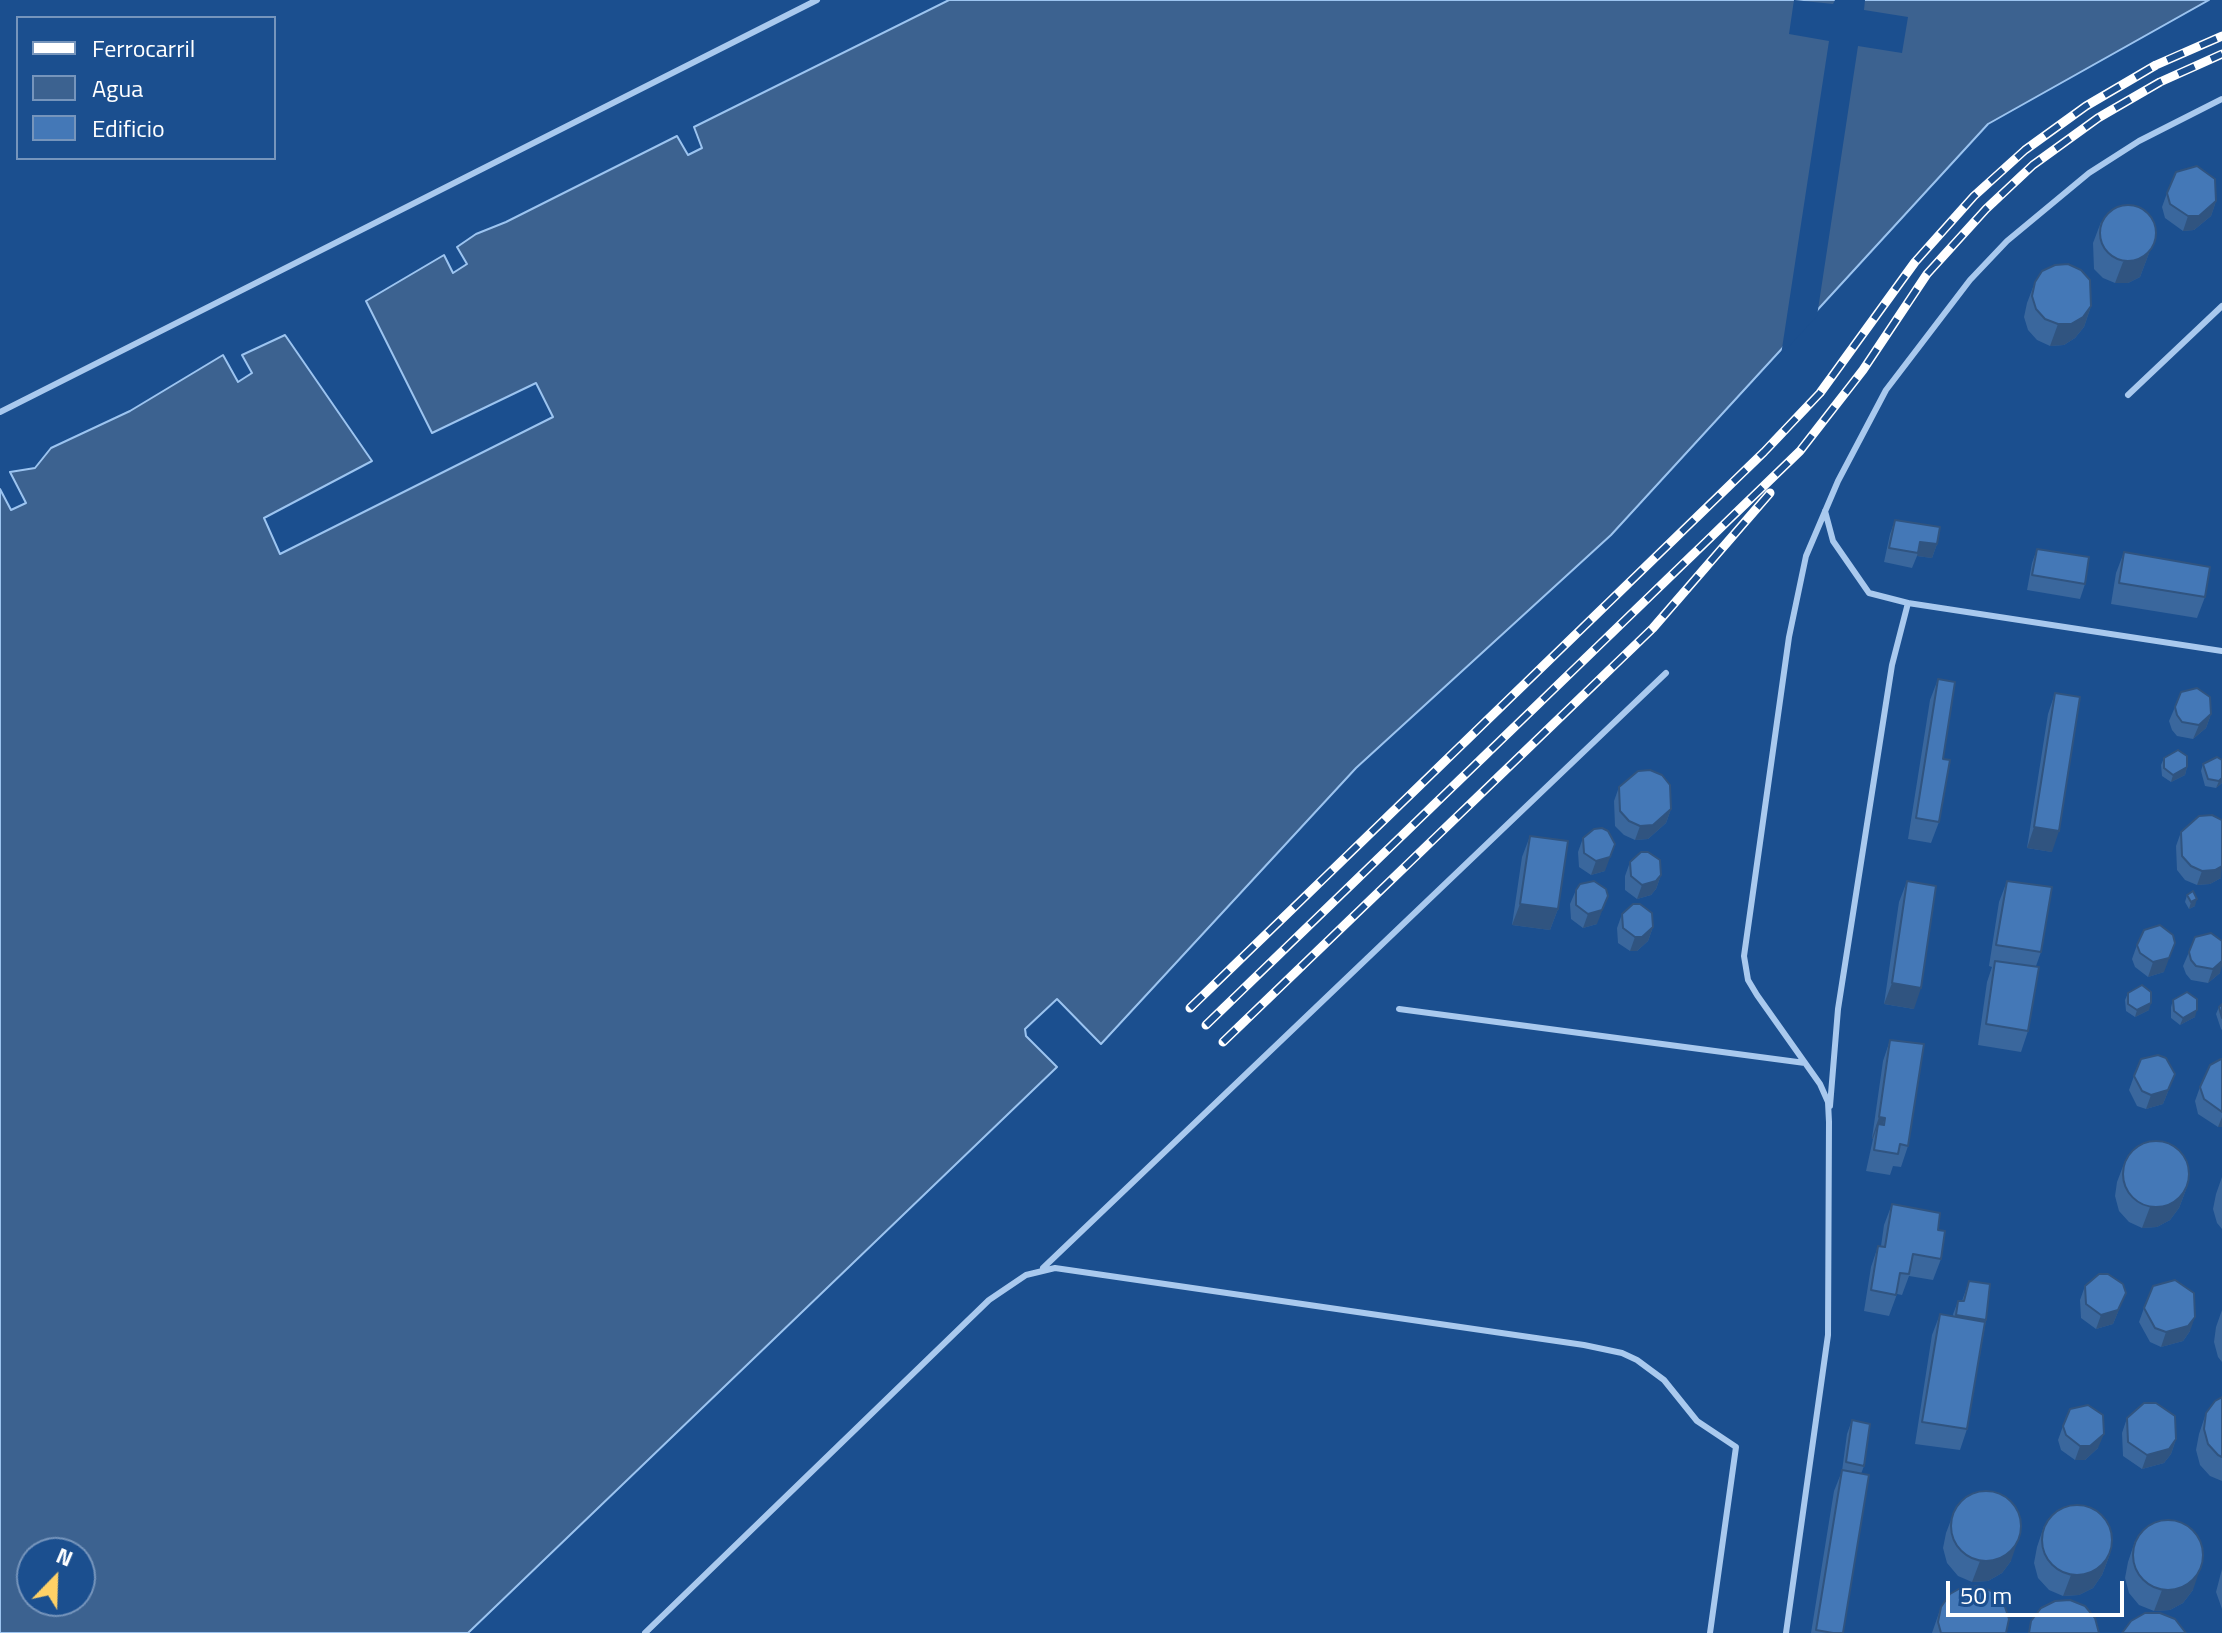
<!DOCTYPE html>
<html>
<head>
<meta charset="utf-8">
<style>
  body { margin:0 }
  #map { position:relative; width:2222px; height:1633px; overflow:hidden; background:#1b4f8f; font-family:"Titillium Web",sans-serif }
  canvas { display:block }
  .legend { position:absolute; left:16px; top:16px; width:260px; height:144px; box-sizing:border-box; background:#1b4f8f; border:2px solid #7695bc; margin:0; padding:10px 14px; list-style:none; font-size:24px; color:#fff }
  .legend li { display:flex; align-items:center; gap:16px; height:40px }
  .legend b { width:40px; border:2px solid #7695bc }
  .north { position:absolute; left:16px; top:1537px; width:80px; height:80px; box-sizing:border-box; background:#1b4f8f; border:2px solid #7695bc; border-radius:50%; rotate:23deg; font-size:22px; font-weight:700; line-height:32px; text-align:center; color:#fff }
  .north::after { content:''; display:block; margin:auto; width:28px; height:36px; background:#ffd166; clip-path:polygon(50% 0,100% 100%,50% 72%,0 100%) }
  .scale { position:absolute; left:1946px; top:1581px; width:178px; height:36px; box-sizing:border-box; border:4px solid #fff; border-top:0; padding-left:10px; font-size:24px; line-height:28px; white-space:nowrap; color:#fff; -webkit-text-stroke:6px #1b4f8f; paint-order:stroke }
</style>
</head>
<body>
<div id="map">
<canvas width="2222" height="1633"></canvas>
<ul class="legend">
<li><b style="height:10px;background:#fff"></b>Ferrocarril</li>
<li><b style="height:22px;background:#3c6290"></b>Agua</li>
<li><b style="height:22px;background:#4478b7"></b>Edificio</li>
</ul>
<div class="north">N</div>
<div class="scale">50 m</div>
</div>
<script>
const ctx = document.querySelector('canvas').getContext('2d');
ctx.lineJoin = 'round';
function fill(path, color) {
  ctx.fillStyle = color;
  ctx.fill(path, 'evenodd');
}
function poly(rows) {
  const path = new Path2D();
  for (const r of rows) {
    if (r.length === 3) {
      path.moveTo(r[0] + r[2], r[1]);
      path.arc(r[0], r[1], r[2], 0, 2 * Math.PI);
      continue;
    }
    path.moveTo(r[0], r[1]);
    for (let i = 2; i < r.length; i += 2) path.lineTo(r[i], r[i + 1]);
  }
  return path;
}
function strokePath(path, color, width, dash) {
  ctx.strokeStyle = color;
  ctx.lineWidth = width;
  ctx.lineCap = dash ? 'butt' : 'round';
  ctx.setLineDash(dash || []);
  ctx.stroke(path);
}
const water = poly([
  [949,0,2209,0,1988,124,1611,535,1356,768,1101,1044,1057,999,1025,1029,1026,1036,1057,1067,468,1633,0,1633,0,489,11,510,26,503,10,472,35,468,51,448,130,411,223,355,238,382,252,373,242,355,285,335,372,461,264,518,280,554,553,417,536,383,432,433,366,301,444,255,453,273,467,264,457,247,476,234,506,222,677,136,688,155,702,148,694,127,949,0],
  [32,1553,80,1553,80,1601,32,1601,32,1553]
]);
const pier = poly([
  [1794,0,1833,4,1835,0,1865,0,1864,10,1908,17,1902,53,1858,46,1817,316,1781,355,1829,41,1789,34]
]);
const lane = poly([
  [2128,395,2222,306],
  [0,412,817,0],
  [1825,511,1833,541,1869,593,1908,603],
  [1399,1009,1805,1063],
  [1830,1106,1838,1009,1892,665,1908,603,2222,651],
  [1043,1268,1666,673],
  [645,1633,989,1300,1026,1275,1055,1268,1584,1345,1622,1353,1637,1360,1664,1380,1697,1421,1736,1447,1710,1633],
  [1786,1633,1828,1335,1829,1122,1828,1102,1820,1084,1757,995,1748,980,1744,956,1789,637,1806,556,1838,481,1886,390,1970,280,2007,241,2089,173,2139,141,2222,99]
]);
const rail = poly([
  [1190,1008,1764,452,1820,393,1915,262,1974,196,2025,150,2086,106,2156,65,2222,36],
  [1206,1025,1800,451,1863,370,1927,274,1986,209,2033,165,2098,118,2160,82,2222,54],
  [1223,1042,1653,628,1770,493]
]);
const wall = poly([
  [2167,193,2216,201,2211,216,2194,230,2183,231,2165,218,2162,207],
  [2101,222,2149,253,2140,277,2128,283,2115,283,2103,278,2094,269,2093,243],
  [2035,282,2091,306,2084,327,2075,338,2064,345,2050,346,2037,340,2028,330,2024,317,2027,303],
  [1895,520,1937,544,1932,558,1917,556,1912,568,1884,562,1890,534],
  [2037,549,2085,584,2080,599,2027,590,2032,563],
  [2124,552,2205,597,2197,618,2111,604,2116,573],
  [1938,679,1943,759,1939,822,1931,843,1908,839,1930,700],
  [2055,693,2052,852,2027,848,2048,714],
  [2175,707,2211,714,2206,728,2193,739,2177,736,2172,730,2169,721],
  [2164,758,2187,767,2185,775,2171,782,2162,776,2161,765],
  [2203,764,2222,783,2216,788,2205,786,2201,771],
  [1619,787,1671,809,1666,823,1648,839,1635,840,1624,835,1615,826,1614,801],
  [2181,832,2221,878,2210,884,2197,885,2185,880,2177,870,2176,846],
  [1530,836,1558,909,1550,930,1512,925,1522,857],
  [1583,838,1605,871,1591,875,1579,867,1578,852],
  [1630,862,1661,875,1656,889,1651,895,1637,899,1625,890,1625,876],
  [1907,881,1914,1009,1884,1004,1899,902],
  [2007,881,2041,952,2036,966,2028,1031,2021,1052,1978,1045,1987,982,1992,967,1989,966,1999,902],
  [1576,890,1597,924,1583,928,1571,919,1570,904],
  [2187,895,2195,906,2189,909,2185,902],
  [1622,914,1653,927,1648,941,1637,951,1630,951,1618,943,1617,928],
  [2137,945,2164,972,2148,977,2135,967,2132,959],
  [2189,952,2220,973,2208,983,2191,980,2186,974,2183,966],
  [2128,993,2149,1010,2135,1017,2126,1011,2125,1000],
  [2173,1000,2195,1017,2180,1025,2171,1018,2171,1007],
  [2222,1004,2222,1030,2221,1029,2216,1014,2219,1007],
  [1890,1040,1908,1146,1901,1167,1893,1166,1890,1175,1866,1171,1873,1139,1872,1138,1883,1061],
  [2222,1059,2222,1127,2218,1127,2198,1114,2195,1101,2200,1087],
  [2175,1074,2163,1104,2146,1109,2137,1106,2129,1090,2134,1076],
  [2125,1161,2187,1187,2179,1208,2170,1220,2157,1227,2142,1228,2129,1222,2119,1211,2115,1196,2117,1182],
  [2222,1177,2222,1229,2217,1223,2213,1209,2216,1194],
  [1892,1204,1938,1230,1941,1259,1933,1280,1909,1276,1902,1295,1897,1294,1889,1316,1864,1311,1871,1267,1878,1246,1881,1246,1884,1225],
  [1969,1281,1986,1320,1967,1429,1960,1450,1915,1444,1932,1335,1940,1314,1952,1317,1958,1301,1962,1301],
  [2085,1286,2120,1307,2113,1324,2096,1329,2081,1318,2080,1300],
  [2144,1308,2190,1331,2183,1341,2161,1347,2150,1342,2139,1322],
  [2222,1310,2222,1362,2218,1357,2214,1342,2216,1327],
  [2222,1397,2222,1481,2210,1476,2200,1465,2196,1450,2199,1434,2206,1413],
  [2127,1418,2176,1439,2171,1454,2164,1463,2142,1469,2123,1456,2122,1433],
  [1852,1420,1864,1466,1861,1474,1843,1633,1811,1633,1834,1491,1842,1471,1847,1434],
  [2063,1426,2098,1448,2085,1460,2075,1460,2061,1450,2058,1440],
  [1954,1512,2011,1561,2002,1573,1988,1581,1972,1582,1958,1576,1947,1563,1943,1548,1946,1533],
  [2044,1526,2110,1554,2102,1575,2093,1588,2079,1595,2063,1596,2049,1590,2038,1578,2034,1563,2037,1547],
  [2135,1541,2193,1590,2183,1603,2170,1610,2154,1611,2139,1605,2129,1593,2125,1578,2128,1562],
  [2222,1569,2222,1609,2216,1592],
  [1941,1607,2006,1633,1932,1633]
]);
const shadedWall = poly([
  [2216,201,2211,216,2194,230,2183,231,2188,216],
  [2157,232,2140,277,2128,283,2115,283,2123,262],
  [2091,306,2084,327,2075,338,2064,345,2050,346,2058,324],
  [1920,542,1937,544,1932,558,1917,556],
  [2211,714,2206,728,2193,739,2199,725],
  [2187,767,2185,775,2171,782,2173,775],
  [2222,778,2222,783,2216,788,2219,781],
  [1671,809,1666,823,1648,839,1635,840,1640,826],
  [2034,827,2059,831,2052,852,2027,848],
  [1615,844,1605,871,1591,875,1596,861],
  [2222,866,2221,878,2210,884,2197,885,2202,871],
  [1661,875,1656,889,1651,895,1637,899,1642,885],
  [1608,896,1597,924,1583,928,1588,914],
  [2197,899,2195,906,2189,909,2191,902],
  [1520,904,1558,909,1550,930,1512,925],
  [1653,927,1648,941,1637,951,1630,951,1635,937],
  [2175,943,2164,972,2148,977,2153,962],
  [2222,961,2222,966,2220,973,2208,983,2213,969],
  [1892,983,1921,988,1914,1009,1884,1004],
  [2151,1003,2149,1010,2135,1017,2137,1010],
  [2197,1010,2195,1017,2180,1025,2183,1018],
  [2175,1074,2163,1104,2146,1109,2151,1095],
  [1879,1117,1885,1118,1877,1139,1878,1124,1873,1139,1872,1138],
  [2222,1117,2222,1127,2218,1127],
  [2187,1187,2179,1208,2170,1220,2157,1227,2142,1228,2150,1207],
  [2126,1293,2113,1324,2096,1329,2101,1315],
  [2195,1317,2190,1331,2183,1341,2161,1347,2166,1332],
  [2104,1434,2098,1448,2085,1460,2075,1460,2080,1446],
  [2176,1439,2171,1454,2164,1463,2142,1469,2147,1455],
  [2018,1540,2011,1561,2002,1573,1988,1581,1972,1582,1980,1561],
  [2110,1554,2102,1575,2093,1588,2079,1595,2063,1596,2071,1575],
  [2200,1569,2193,1590,2183,1603,2170,1610,2154,1611,2162,1590]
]);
const building = poly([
  [2197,166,2215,179,2216,201,2199,216,2188,216,2170,204,2167,193,2176,172,2197,166],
  [2128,233,28],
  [2068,264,2081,270,2090,280,2091,306,2083,317,2071,324,2058,324,2045,319,2036,309,2032,296,2035,282,2042,271,2055,265,2068,264],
  [1895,520,1940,527,1937,544,1920,542,1918,553,1889,548,1895,520],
  [2037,549,2089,557,2085,584,2032,575,2037,549],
  [2124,552,2210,567,2205,597,2119,583,2124,552],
  [1938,679,1955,682,1943,759,1950,760,1939,822,1916,818,1938,679],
  [2197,688,2210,697,2211,714,2199,725,2182,722,2177,715,2175,707,2181,692,2197,688],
  [2055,693,2080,697,2059,831,2034,827,2055,693],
  [2178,750,2187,756,2187,767,2173,775,2164,768,2164,758,2178,750],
  [2217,757,2222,760,2222,778,2219,781,2208,779,2203,764,2217,757],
  [1650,770,1662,775,1670,785,1671,809,1653,825,1640,826,1629,821,1620,811,1619,787,1638,771,1650,770],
  [2212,815,2222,820,2222,866,2215,870,2202,871,2191,866,2182,856,2181,832,2199,816,2212,815],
  [1602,828,1608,831,1615,844,1610,857,1596,861,1584,853,1583,838,1594,829,1602,828],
  [1530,836,1568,841,1558,909,1520,904,1530,836],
  [1641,852,1648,852,1660,860,1661,875,1656,881,1642,885,1631,876,1630,862,1641,852],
  [1594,881,1606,889,1608,896,1602,910,1588,914,1576,905,1576,890,1580,884,1594,881],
  [1907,881,1936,886,1921,988,1892,983,1907,881],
  [2007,881,2052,887,2041,952,1996,945,2007,881],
  [2193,891,2197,899,2191,902,2187,895,2193,891],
  [1633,904,1640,904,1652,913,1653,927,1642,937,1635,937,1623,928,1622,914,1633,904],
  [2160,925,2173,935,2175,943,2169,958,2153,962,2140,953,2137,945,2144,930,2160,925],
  [2211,933,2222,941,2222,961,2213,969,2196,966,2191,960,2189,952,2195,937,2211,933],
  [1995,961,2039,967,2028,1031,1986,1024,1995,961],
  [2142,985,2151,992,2151,1003,2137,1010,2128,1004,2128,993,2142,985],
  [2187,992,2197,999,2197,1010,2183,1018,2174,1011,2173,1000,2187,992],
  [2222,1004,2222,1018,2219,1007,2222,1004],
  [1890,1040,1924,1044,1908,1146,1900,1144,1898,1154,1874,1150,1878,1124,1884,1125,1885,1118,1879,1117,1890,1040],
  [2158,1055,2166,1058,2175,1074,2168,1090,2151,1095,2142,1091,2134,1076,2141,1059,2158,1055],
  [2221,1059,2222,1059,2222,1112,2204,1099,2200,1087,2210,1065,2221,1059],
  [2156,1174,33],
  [1892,1204,1940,1213,1938,1230,1945,1231,1941,1259,1913,1254,1909,1274,1900,1273,1896,1295,1871,1290,1878,1246,1885,1247,1892,1204],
  [2099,1274,2108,1274,2123,1284,2126,1293,2118,1310,2101,1315,2086,1304,2085,1286,2099,1274],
  [2175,1280,2194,1293,2195,1317,2188,1326,2166,1332,2155,1328,2144,1308,2153,1286,2175,1280],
  [1969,1281,1990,1284,1986,1320,1956,1315,1958,1301,1964,1301,1969,1281],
  [1940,1314,1985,1322,1967,1429,1922,1422,1940,1314],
  [2222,1397,2222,1457,2218,1455,2208,1444,2204,1429,2206,1413,2215,1401,2222,1397],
  [2144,1403,2156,1403,2175,1416,2176,1439,2169,1449,2147,1455,2128,1442,2127,1418,2144,1403],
  [2088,1405,2103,1415,2104,1434,2090,1446,2080,1446,2066,1435,2063,1426,2070,1409,2088,1405],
  [1852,1420,1870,1424,1864,1466,1846,1462,1852,1420],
  [1842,1470,1869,1475,1843,1633,1833,1633,1816,1630,1842,1470],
  [1986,1526,35],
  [2077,1540,35],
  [2168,1555,35],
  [1964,1586,1979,1586,1994,1592,2004,1604,2009,1619,2006,1633,1941,1633,1938,1622,1941,1607,1950,1594,1964,1586],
  [2070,1600,2085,1606,2095,1618,2099,1633,2029,1633,2031,1621,2041,1608,2055,1601,2070,1600],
  [2145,1613,2160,1613,2175,1619,2186,1633,2122,1633,2131,1621,2145,1613]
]);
fill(water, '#3c6290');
strokePath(water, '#9cc4f0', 2);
fill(pier, '#1b4f8f');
strokePath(lane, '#a9c9ee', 6);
strokePath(rail, '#fff', 9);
strokePath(rail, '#1b4f8f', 6, [18]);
fill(wall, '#3a679d');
fill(shadedWall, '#305480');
fill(building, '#4478b7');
strokePath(building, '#305480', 2);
</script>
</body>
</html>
